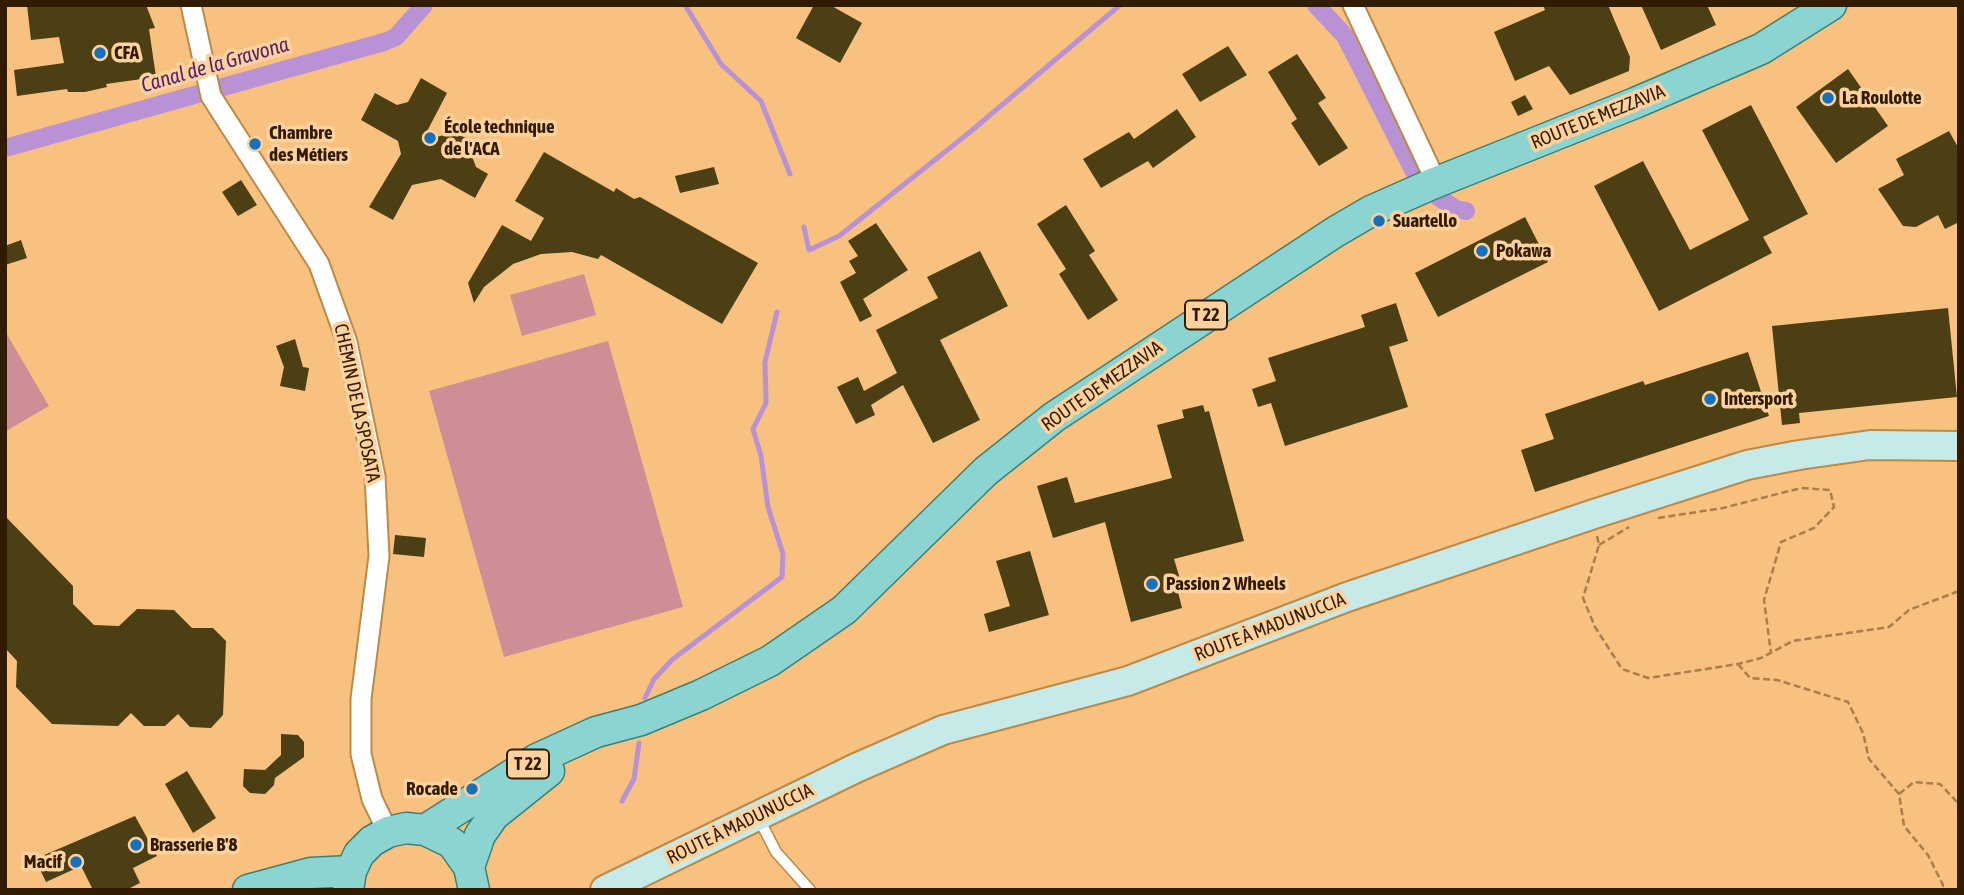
<!DOCTYPE html>
<html>
<head>
<meta charset="utf-8">
<style>
  body { margin:0 }
  #map { position:relative; width:1964px; height:895px; overflow:hidden; background:#f9c180; font-family:"Asap Condensed",sans-serif }
  canvas { display:block }
  .frame { position:absolute; inset:0; border:7px solid #311c01; pointer-events:none }
</style>
</head>
<body>
<div id="map">
<canvas width="1964" height="895"></canvas>
<div class="frame"></div>
</div>
<script>
const ctx = document.querySelector('canvas').getContext('2d');
ctx.lineJoin = 'round';
function fill(path, color) {
  ctx.fillStyle = color;
  ctx.fill(path, 'evenodd');
}
function poly(rows) {
  const path = new Path2D();
  for (const r of rows) {
    path.moveTo(r[0], r[1]);
    for (let i = 2; i < r.length; i += 2) path.lineTo(r[i], r[i + 1]);
  }
  return path;
}
function strokePath(path, color, width, dash) {
  ctx.strokeStyle = color;
  ctx.lineWidth = width;
  ctx.lineCap = dash ? 'butt' : 'round';
  ctx.setLineDash(dash || []);
  ctx.stroke(path);
}
function drawText(font, color, halo, rows, align = 'center') {
  ctx.font = font + ' "Asap Condensed",sans-serif';
  ctx.lineWidth = 7;
  ctx.setLineDash([]);
  ctx.textBaseline = 'middle';
  ctx.strokeStyle = halo;
  ctx.fillStyle = color;
  for (const [text, x, y, turn = 0] of rows) {
    ctx.save();
    ctx.translate(x, y);
    ctx.rotate((+turn || 0) * Math.PI / 180);
    ctx.textAlign = isNaN(turn) ? turn : align;
    if (halo) ctx.strokeText(text, 0, 0);
    ctx.fillText(text, 0, 0);
    ctx.restore();
  }
}
const green = poly([
  [584,274,596,315,522,336,510,295],
  [5,331,49,406,6,431,5,431],
  [608,341,683,607,504,657,429,391]
]);
const stream = poly([
  [685,5,721,64,761,101,790,174],
  [804,227,809,250,839,236,970,132,1120,5],
  [645,698,654,679,673,659,782,577,783,554,768,507,761,456,753,429,766,403,765,362,777,312],
  [622,801,634,779,639,743]
]);
const canal = poly([
  [1316,5,1345,36,1413,170],
  [5,148,384,42,396,37,424,5],
  [1438,197,1456,209,1466,211]
]);
const building = poly([
  [27,5,146,5,155,28,149,29,156,77,106,84,107,87,85,92,68,92,67,89,17,96,14,70,64,63,59,37,31,40],
  [814,5,830,5,862,23,840,63,796,38],
  [1543,5,1608,5,1630,57,1629,71,1570,95,1549,66,1515,81,1494,32,1545,10],
  [1641,5,1707,5,1716,25,1661,50],
  [1228,46,1247,75,1200,102,1182,74],
  [1297,54,1326,98,1318,103,1348,148,1319,166,1291,123,1297,119,1268,72],
  [1848,69,1888,126,1836,163,1796,107],
  [421,78,447,93,422,141,455,132,475,143,470,151,476,167,488,174,475,198,441,179,412,185,393,220,369,207,401,154,398,141,361,120,375,93,397,105,408,102],
  [1525,95,1533,109,1518,116,1511,102],
  [1751,105,1808,214,1763,237,1772,253,1659,311,1594,186,1643,161,1690,250,1749,220,1702,130],
  [1177,109,1196,137,1153,168,1148,161,1101,188,1083,159,1129,132,1134,139],
  [1949,131,1959,149,1959,222,1945,229,1938,215,1916,227,1903,226,1878,189,1904,175,1896,159],
  [544,152,614,192,616,188,634,199,640,197,758,263,722,324,601,255,598,259,572,252,541,254,513,264,484,287,474,303,468,283,502,225,531,241,544,218,515,201],
  [714,167,719,184,680,193,675,176],
  [241,180,257,205,238,216,222,192],
  [1066,205,1095,251,1089,255,1118,300,1088,320,1059,274,1066,269,1037,224],
  [1525,217,1548,262,1438,317,1415,273],
  [876,223,908,270,863,299,872,316,860,322,840,282,856,273,849,261,858,256,848,241],
  [21,240,27,258,5,265,5,246],
  [980,251,1008,306,940,340,980,420,933,443,903,385,871,405,875,415,856,424,837,387,858,377,864,391,897,373,876,330,938,298,927,277],
  [1396,303,1408,341,1389,347,1408,407,1285,446,1271,403,1258,407,1252,389,1276,381,1268,358,1365,327,1361,315],
  [1948,308,1957,397,1799,413,1800,423,1782,425,1772,326],
  [295,339,303,367,309,368,305,391,280,386,284,367,276,346],
  [1748,352,1769,416,1535,492,1521,450,1554,439,1545,414,1643,381,1645,385],
  [1203,405,1205,412,1209,411,1244,541,1174,559,1180,579,1175,580,1182,608,1131,622,1105,522,1053,538,1037,486,1067,477,1075,503,1172,478,1157,425,1184,418,1182,410],
  [5,516,73,586,73,604,94,625,119,626,137,609,174,610,192,628,213,628,226,641,223,715,211,728,190,727,178,714,165,726,144,726,131,713,118,726,52,724,16,687,17,661,5,648],
  [395,535,426,538,424,557,393,554],
  [1030,551,1049,615,989,632,984,614,1010,606,996,561],
  [281,734,298,735,304,742,304,757,275,778,274,785,265,794,250,793,243,786,244,769,265,770,281,755],
  [187,771,216,818,193,833,165,784],
  [135,816,157,856,133,868,140,883,126,890,93,890,81,866,46,882,35,859]
]);
const path = poly([
  [1658,518,1723,508,1801,488,1830,490,1834,507,1814,528,1781,542,1764,600,1771,653],
  [1597,536,1599,545,1583,598,1595,627,1622,669,1648,678,1738,664,1761,658,1793,641,1889,627,1909,610,1959,591],
  [1599,545,1629,527],
  [1738,664,1750,678,1777,680,1848,702,1863,733,1869,759,1899,794,1904,826,1928,855,1943,885,1942,890],
  [1899,794,1914,782,1940,784,1959,804]
]);
const service = poly([
  [759,819,776,852,810,890]
]);
const minor = poly([
  [191,5,211,96,319,264,347,342,375,476,379,556,361,699,361,754,372,799,388,832],
  [1353,5,1432,173,1432,184]
]);
const secondary = poly([
  [605,890,856,768,943,730,1128,681,1347,597,1594,514,1747,465,1799,455,1870,445,1959,446]
]);
const primary = poly([
  [425,830,537,759,596,732,641,720,701,695,770,661,844,610,986,471,1054,417,1335,232,1371,211,1432,184,1635,103,1761,49,1831,5],
  [469,867,480,835,494,815,549,771],
  [248,890,311,873,351,871],
  [348,890,351,871,359,854,372,841,388,832,406,828,425,830,452,843,469,867,474,890]
]);
const markers = [
  [100,53,7,"#1770be"],
  [1828,98,7,"#1770be"],
  [430,138,7,"#1770be"],
  [255,144,7,"#1770be"],
  [1379,221,7,"#1770be"],
  [1482,251,7,"#1770be"],
  [1710,399,7,"#1770be"],
  [1152,584,7,"#1770be"],
  [472,789,7,"#1770be"],
  [136,845,7,"#1770be"],
  [76,862,7,"#1770be"]
];
const shields = [
  [1206,315,42],
  [528,764,42]
];
const shieldNames = [
  ["T 22",1206,315],
  ["T 22",528,764]
];
const poiNames = [
  ["CFA",114,53],
  ["La Roulotte",1842,98],
  ["École technique",444,127],
  ["de l'ACA",444,149],
  ["Chambre",269,133],
  ["des Métiers",269,155],
  ["Suartello",1393,221],
  ["Pokawa",1496,251],
  ["Intersport",1724,399],
  ["Passion 2 Wheels",1166,584],
  ["Rocade",458,789,"right"],
  ["Brasserie B'8",150,845],
  ["Macif",62,862,"right"]
];
const streetNames = [
  ["ROUTE DE MEZZAVIA",1598,117,-22],
  ["ROUTE DE MEZZAVIA",1102,386,-35],
  ["CHEMIN DE LA SPOSATA",357,403,78],
  ["ROUTE À MADUNUCCIA",1270,627,-21],
  ["ROUTE À MADUNUCCIA",740,824,-26]
];
const waterNames = [
  ["Canal de la Gravona",215,65,-16]
];
fill(green, '#ce8e96');
strokePath(stream, '#b992d5', 5);
strokePath(canal, '#b992d5', 18);
fill(building, '#4d3f14');
strokePath(service, '#bd8947', 13);
strokePath(minor, '#bd8947', 23);
strokePath(secondary, '#bd8947', 32);
strokePath(primary, '#3a8175', 33);
strokePath(path, '#a87e4c', 2.5, [7, 3.5]);
strokePath(service, '#fff', 10);
strokePath(minor, '#fff', 19);
strokePath(secondary, '#c5eae8', 28);
strokePath(primary, '#8cd4d1', 30);
for (const [x, y, r, color] of markers) {
  const dot = new Path2D();
  dot.arc(x, y, r, 0, 2 * Math.PI);
  ctx.fillStyle = color;
  ctx.fill(dot);
  strokePath(dot, '#fed19d', 2.5);
}
for (const [x, y, w] of shields) {
  const box = new Path2D();
  box.roundRect(x - w / 2, y - 14.5, w, 29, 5);
  ctx.fillStyle = '#fed19d';
  ctx.fill(box);
  strokePath(box, '#311c01', 2);
}
drawText('bold 18px', '#311c01', null, shieldNames);
drawText('bold 19px', '#311c01', '#fed19d', poiNames, 'left');
drawText('19px', '#311c01', '#fed19d', streetNames);
drawText('italic 21px', '#532170', '#fed19d', waterNames);
</script>
</body>
</html>
